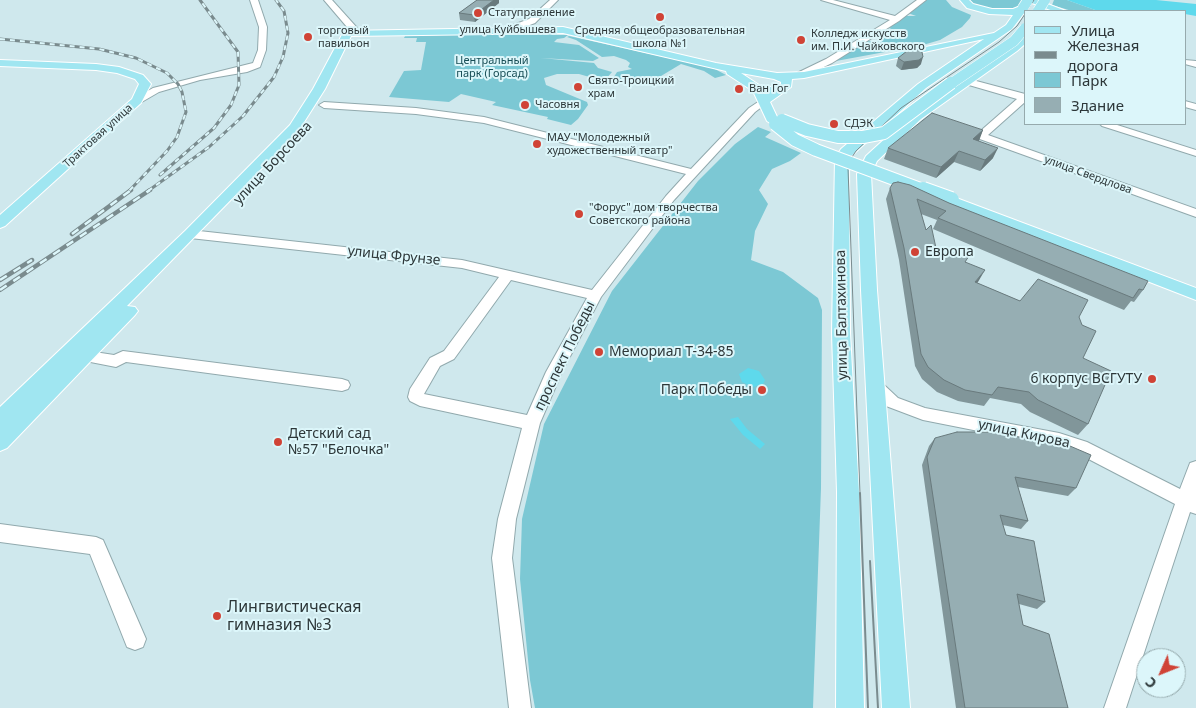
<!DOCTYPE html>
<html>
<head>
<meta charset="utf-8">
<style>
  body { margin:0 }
  #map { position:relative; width:1196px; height:708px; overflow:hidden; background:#cfe8ed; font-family:"Noto Sans",sans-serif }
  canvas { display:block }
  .legend { position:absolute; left:1024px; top:10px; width:162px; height:115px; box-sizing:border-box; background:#dcf6fa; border:1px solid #96aaad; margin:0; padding:6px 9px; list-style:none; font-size:15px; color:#2d3739 }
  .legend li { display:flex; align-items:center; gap:10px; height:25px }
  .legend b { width:25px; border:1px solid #96aaad }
  .north { position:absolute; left:1136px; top:648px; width:50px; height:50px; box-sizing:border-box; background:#dcf6fa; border:1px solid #96aaad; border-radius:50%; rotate:226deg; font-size:14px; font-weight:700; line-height:20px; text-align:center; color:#2d3739 }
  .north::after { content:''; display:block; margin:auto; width:18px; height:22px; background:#d04336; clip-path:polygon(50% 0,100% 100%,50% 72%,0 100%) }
</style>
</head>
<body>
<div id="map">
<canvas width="1196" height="708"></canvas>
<ul class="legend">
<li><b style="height:6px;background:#a0e6f1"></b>Улица</li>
<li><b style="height:6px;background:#7a8b8e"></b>Железная дорога</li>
<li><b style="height:14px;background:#7cc8d4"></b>Парк</li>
<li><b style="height:14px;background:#96aeb3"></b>Здание</li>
</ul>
<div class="north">С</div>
</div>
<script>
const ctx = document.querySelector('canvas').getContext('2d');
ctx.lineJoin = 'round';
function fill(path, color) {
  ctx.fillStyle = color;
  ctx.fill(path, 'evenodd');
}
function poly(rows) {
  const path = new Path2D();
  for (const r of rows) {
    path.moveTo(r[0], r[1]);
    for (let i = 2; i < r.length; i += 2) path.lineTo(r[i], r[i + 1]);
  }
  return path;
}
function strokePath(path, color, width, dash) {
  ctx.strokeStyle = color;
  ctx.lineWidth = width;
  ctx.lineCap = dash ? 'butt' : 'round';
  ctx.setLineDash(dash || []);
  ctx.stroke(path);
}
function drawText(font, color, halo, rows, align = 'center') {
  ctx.font = font + ' "Noto Sans",sans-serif';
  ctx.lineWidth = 4;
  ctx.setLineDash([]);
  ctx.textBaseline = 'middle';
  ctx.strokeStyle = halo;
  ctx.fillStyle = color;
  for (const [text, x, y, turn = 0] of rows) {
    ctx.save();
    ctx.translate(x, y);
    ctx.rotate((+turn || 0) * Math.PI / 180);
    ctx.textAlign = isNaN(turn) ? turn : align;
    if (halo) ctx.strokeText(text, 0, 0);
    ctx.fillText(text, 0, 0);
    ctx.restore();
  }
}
const green = poly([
  [923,0,946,0,952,7,971,15,970,18,962,27,940,40,923,45,836,61,866,41,877,42,890,35,904,34,889,28,904,16,916,16,908,13],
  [968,0,1021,0,1015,10,1004,12,976,7],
  [1054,0,1067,0,1098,11,1072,11,1052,5],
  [553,32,557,35,568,35,564,38,557,39,554,42,579,45,599,58,593,61,541,58,594,63,598,68,612,72,606,79,600,80,579,74,557,74,544,78,546,85,587,102,588,105,578,119,571,125,547,119,548,117,492,105,496,102,461,94,449,102,389,97,404,71,421,70,426,42,416,42,417,38,404,38,405,36],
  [569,36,713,68,726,75,715,78,704,71,681,64,656,79,662,81,659,83,639,77,612,80,617,72,632,69,628,67,630,63,626,60,614,56,602,57,576,40,567,37],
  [758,127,771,132,765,137,801,153,790,161,772,169,759,190,768,204,755,231,751,260,783,272,818,298,822,310,821,488,813,708,535,708,530,680,520,579,522,519,544,424,612,291,698,181,735,144]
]);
const water = poly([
  [1067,0,1156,0,1196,4,1196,16,1185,14,1185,11,1161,10,1098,11],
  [748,368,759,371,765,380,763,384,753,387,742,382,739,374],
  [738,417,747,429,765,444,760,449,743,435,730,419]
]);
const minor = poly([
  [250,0,258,0,267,27,266,50,260,67,247,72,200,80,159,92,140,103,134,103,134,99,153,88,253,63,258,50,259,27,250,0],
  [324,0,332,0,359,30,359,34,353,34,324,0],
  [550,0,558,0,535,23,514,31,508,31,508,27,529,19,550,0],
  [821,0,833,0,895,16,917,0,926,0,899,21,832,63,801,78,795,78,795,74,826,59,890,20,821,0],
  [1185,60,1196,61,1196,67,1185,64,1185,60],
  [965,78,1025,94,1025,102,988,135,1196,209,1196,217,977,138,977,134,1017,99,962,83,961,81,965,78],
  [764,98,769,101,767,103,755,112,674,200,601,297,562,372,540,423,516,519,512,558,531,708,509,708,492,558,498,519,522,428,420,406,410,401,408,397,410,389,430,358,444,351,499,277,462,268,190,238,184,234,190,230,462,260,592,290,666,196,686,174,484,123,416,114,324,108,319,105,324,102,416,108,484,117,691,169,749,108,764,98],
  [511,280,587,298,546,372,527,415,424,394,440,366,454,359,511,280],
  [1185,101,1196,104,1196,110,1185,107,1185,101],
  [1100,124,1114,124,1196,150,1196,156,1102,126,1100,124],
  [75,349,114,355,123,351,342,379,348,381,350,385,348,389,342,391,126,362,116,367,70,358,68,354,70,350,75,349],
  [876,381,882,383,898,398,925,408,1059,433,1087,442,1180,489,1190,463,1196,461,1196,514,1190,512,1126,708,1104,708,1175,504,1075,452,1059,447,923,420,886,406,868,387,870,383,876,381],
  [0,524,96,537,103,540,146,639,143,647,135,650,127,647,90,554,0,542,0,524]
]);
const major = poly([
  [960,0,969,0,973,4,992,9,1013,9,1023,5,1028,8,1012,29,926,88,849,158,850,333,859,492,864,708,836,708,837,492,832,333,835,158,841,149,918,84,984,39,804,78,792,79,791,87,770,102,779,121,773,125,767,121,753,91,727,74,726,71,563,33,351,36,325,89,299,130,127,306,135,307,138,311,135,315,7,448,0,451,0,407,185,231,290,125,313,89,344,31,563,27,716,63,777,73,804,72,994,33,1006,25,1013,15,989,14,967,8,960,0],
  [741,73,774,79,781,82,781,84,770,87,759,85,741,73],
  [1024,0,1037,0,1066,11,1053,11,1024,0],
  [1025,35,1025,44,1017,51,921,119,877,161,871,174,877,290,910,708,882,708,861,290,857,174,866,156,913,113,1025,35],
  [0,60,96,64,119,67,143,75,151,84,141,103,5,226,0,228,0,215,132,99,139,84,135,79,117,73,96,70,0,66,0,60],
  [951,196,1196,288,1196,300,946,203,944,200,946,197,951,196]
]);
const tramFar1 = poly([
  [1027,11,1034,0],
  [860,494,848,168,850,160,856,151,901,108,999,42,1017,26,1025,14]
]);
const tram = poly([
  [860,493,868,708],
  [870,561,878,708]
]);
const railFar1 = poly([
  [0,39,99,49,136,58,167,73,178,84,182,92,186,112,177,137,167,151,129,191],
  [160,175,214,128,231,105,239,85,238,52,200,0],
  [148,191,209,147,243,116,274,77,283,57,288,33,284,11,276,0]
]);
const rail = poly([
  [72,234,131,190],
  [0,280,32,260],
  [0,290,150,190]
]);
const majorBridgeFar2 = poly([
  [1023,8,1028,0],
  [1038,11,1045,0],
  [949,85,1014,41,1025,28]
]);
const majorBridgeFar1 = poly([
  [782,120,807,130,838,137,863,137,884,133,951,83],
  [775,124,795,140,816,150,926,191]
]);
const majorBridge = poly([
  [923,190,951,200]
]);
const wall = poly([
  [477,0,499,0,499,3,475,22,460,20,459,13],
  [898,58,921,64,917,68,901,70,896,66],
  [983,130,978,141,993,158,980,171,954,162,936,178,884,159,888,148],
  [890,188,949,203,1143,290,1134,302,1131,301,1124,310,933,229,937,220,921,214,926,230,936,248,966,262,977,283,1020,301,1079,317,1088,424,1078,435,1030,412,1021,404,990,398,984,406,958,401,937,392,922,379,915,366,899,260,886,199],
  [935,438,1076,488,1068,496,1018,487,1028,521,1021,529,1003,525,1006,535,1045,602,1037,609,1019,604,1023,625,1068,708,956,708,922,465,929,446]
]);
const shadedWall = poly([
  [494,0,499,0,499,3,475,22,474,15],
  [923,57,921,64,917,68,901,70,904,62],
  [983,130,979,141,968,150,973,139],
  [998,148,993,158,980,171,985,160],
  [959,151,954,162,936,178,941,167],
  [985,270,978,282,969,294,975,282]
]);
const building = poly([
  [477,0,494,0,474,15,459,13,477,0],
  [918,50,922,52,923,57,919,60,904,62,898,58,907,51,918,50],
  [932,113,983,130,973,139,998,148,985,160,959,151,941,167,888,148,932,113],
  [898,182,910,185,949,203,1148,281,1143,290,1139,289,1133,298,938,218,946,211,917,199,926,230,931,225,936,248,952,254,956,251,969,256,965,262,985,270,975,282,1020,301,1038,279,1088,300,1079,317,1082,325,1096,331,1083,358,1111,371,1088,424,1038,400,1029,392,998,387,992,395,965,390,944,380,928,367,921,354,904,248,890,188,893,183,898,182],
  [957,432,991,432,1070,446,1091,455,1076,488,1015,477,1028,521,1000,515,1006,535,1034,541,1045,602,1017,594,1023,625,1049,634,1068,708,965,708,927,457,935,438,957,432]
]);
const markers = [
  [478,13,5,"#d04336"],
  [660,17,5,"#d04336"],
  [308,37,5,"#d04336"],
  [801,40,5,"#d04336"],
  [578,87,5,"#d04336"],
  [739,89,5,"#d04336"],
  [525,105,5,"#d04336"],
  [834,124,5,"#d04336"],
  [537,144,5,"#d04336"],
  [579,214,5,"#d04336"],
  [915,252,5,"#d04336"],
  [599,352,5,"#d04336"],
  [1152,379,5,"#d04336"],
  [762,390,5,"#d04336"],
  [278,442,5,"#d04336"],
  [217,616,5,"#d04336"]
];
const farPoinames = [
  ["Статуправление",488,13],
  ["торговый",318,31],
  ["павильон",318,44],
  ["Средняя общеобразовательная",660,31,"center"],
  ["школа №1",660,44,"center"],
  ["Колледж искусств",811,34],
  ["им. П.И. Чайковского",811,47],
  ["Свято-Троицкий",588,81],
  ["храм",588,94],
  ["Ван Гог",749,89],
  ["Часовня",535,105],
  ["СДЭК",844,124],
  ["МАУ \"Молодежный",547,138],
  ["художественный театр\"",547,151],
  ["\"Форус\" дом творчества",589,208],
  ["Советского района",589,221]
];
const farStreetnames = [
  ["улица Куйбышева",508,30],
  ["Трактовая улица",98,136,-42],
  ["улица Свердлова",1088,175,20]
];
const farParknames = [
  ["Центральный",492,61],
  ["парк (Горсад)",492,74]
];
const streetNames = [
  ["улица Борсоева",273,163,-47],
  ["улица Фрунзе",394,256,6],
  ["улица Балтахинова",842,315,-91],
  ["проспект Победы",565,356,-64],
  ["улица Кирова",1024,434,12]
];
const poiNames = [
  ["Европа",925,252],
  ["Мемориал Т-34-85",609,352],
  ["6 корпус ВСГУТУ",1142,379,"right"],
  ["Парк Победы",752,390,"right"],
  ["Детский сад",288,434],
  ["№57 \"Белочка\"",288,450]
];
const nearPoinames = [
  ["Лингвистическая",227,607],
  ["гимназия №3",227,625]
];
fill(green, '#7cc8d4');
fill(water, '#5ed9ec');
strokePath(minor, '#91a9ad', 2);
strokePath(major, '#fff', 2);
fill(minor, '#fff');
fill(major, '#a0e6f1');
strokePath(tramFar1, '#7a8b8e', 1);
strokePath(tram, '#7a8b8e', 2);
strokePath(railFar1, '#7a8b8e', 3);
strokePath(rail, '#7a8b8e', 4.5);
strokePath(railFar1, '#dcf6fa', 2, [5]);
strokePath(rail, '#dcf6fa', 2.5, [8]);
strokePath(majorBridgeFar2, '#fff', 11, []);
strokePath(majorBridgeFar1, '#fff', 14, []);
strokePath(majorBridge, '#fff', 18, []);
strokePath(majorBridgeFar2, '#a0e6f1', 10);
strokePath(majorBridgeFar1, '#a0e6f1', 12);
strokePath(majorBridge, '#a0e6f1', 16);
fill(wall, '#81969a');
fill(shadedWall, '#697a7d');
fill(building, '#96aeb3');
strokePath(building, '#697a7d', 1);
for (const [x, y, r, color] of markers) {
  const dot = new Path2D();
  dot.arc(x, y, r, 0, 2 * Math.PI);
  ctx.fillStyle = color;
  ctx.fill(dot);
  strokePath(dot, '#dcf6fa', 2);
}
drawText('11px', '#2d3739', '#dcf6fa', farPoinames, 'left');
drawText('11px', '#2d3739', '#dcf6fa', farStreetnames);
drawText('11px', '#174d55', '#dcf6fa', farParknames);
drawText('14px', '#2d3739', '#dcf6fa', streetNames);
drawText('14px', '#2d3739', '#dcf6fa', poiNames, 'left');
drawText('16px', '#2d3739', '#dcf6fa', nearPoinames, 'left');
</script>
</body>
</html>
